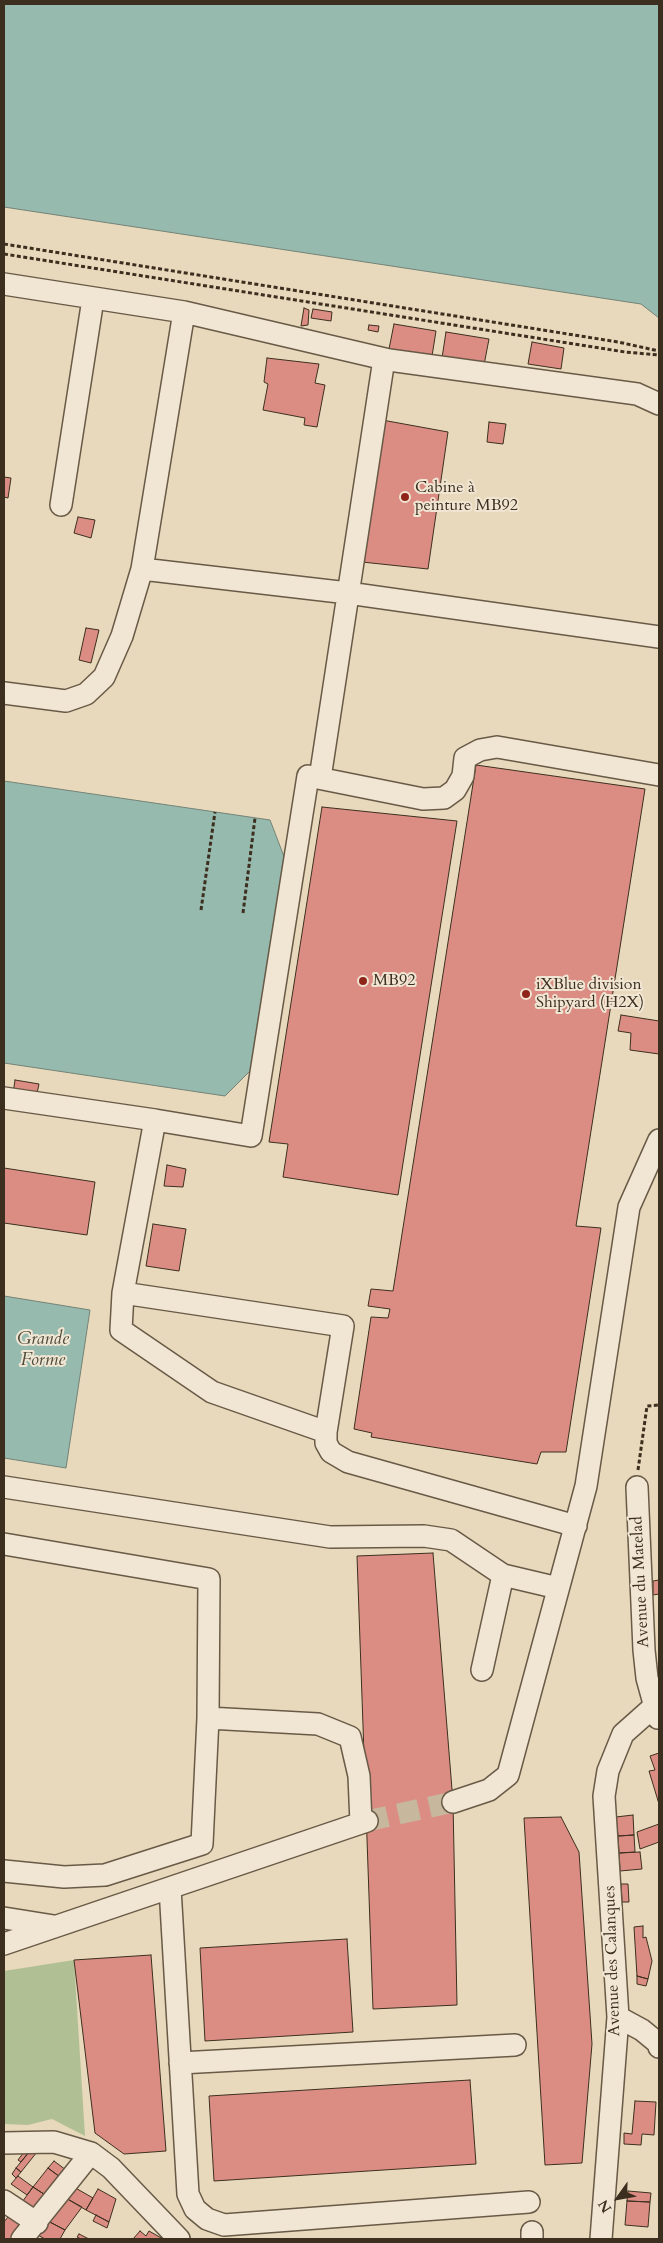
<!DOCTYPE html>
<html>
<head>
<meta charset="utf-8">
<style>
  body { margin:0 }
  #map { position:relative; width:663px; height:2243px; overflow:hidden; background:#e8d9bc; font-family:Cardo,serif }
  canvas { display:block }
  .frame { position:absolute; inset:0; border:5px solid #3d2f1f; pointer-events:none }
  .north { position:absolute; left:593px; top:2173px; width:50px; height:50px; -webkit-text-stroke:4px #f0e6d3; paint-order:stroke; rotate:238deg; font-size:14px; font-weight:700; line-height:20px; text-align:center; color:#3d2f1f }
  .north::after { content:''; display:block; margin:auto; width:18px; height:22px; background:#3d2f1f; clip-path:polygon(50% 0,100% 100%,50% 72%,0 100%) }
</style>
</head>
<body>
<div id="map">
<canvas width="663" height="2243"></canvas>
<div class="frame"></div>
<div class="north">N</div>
</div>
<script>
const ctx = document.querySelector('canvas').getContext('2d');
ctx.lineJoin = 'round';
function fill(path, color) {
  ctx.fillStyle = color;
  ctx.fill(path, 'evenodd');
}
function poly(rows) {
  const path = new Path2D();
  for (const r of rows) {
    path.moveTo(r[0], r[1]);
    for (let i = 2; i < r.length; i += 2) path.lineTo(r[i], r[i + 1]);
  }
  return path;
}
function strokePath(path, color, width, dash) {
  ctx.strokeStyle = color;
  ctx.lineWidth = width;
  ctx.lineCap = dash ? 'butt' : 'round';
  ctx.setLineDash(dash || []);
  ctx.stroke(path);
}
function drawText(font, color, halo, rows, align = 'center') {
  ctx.font = font + ' Cardo,serif';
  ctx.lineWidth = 4;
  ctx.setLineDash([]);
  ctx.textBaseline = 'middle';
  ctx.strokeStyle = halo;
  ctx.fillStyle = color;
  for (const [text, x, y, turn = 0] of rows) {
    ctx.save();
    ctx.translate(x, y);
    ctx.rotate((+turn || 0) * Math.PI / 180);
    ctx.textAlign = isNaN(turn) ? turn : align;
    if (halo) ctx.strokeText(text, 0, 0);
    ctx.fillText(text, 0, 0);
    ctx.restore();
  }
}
const green = poly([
  [74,1960,85,2136,52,2119,28,2125,4,2124,4,1971]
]);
const water = poly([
  [4,4,659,4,659,318,641,304,4,207,4,4],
  [4,781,270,820,285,859,251,1070,225,1096,4,1063,4,781],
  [4,1296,90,1310,66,1468,4,1458,4,1296]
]);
const building = poly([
  [304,308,309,310,308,325,301,326,304,308],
  [313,309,332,312,331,321,311,318,313,309],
  [394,324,436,331,432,356,389,349,394,324],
  [369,325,379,326,378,332,368,330,369,325],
  [446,332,489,339,484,365,442,358,446,332],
  [532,342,564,348,561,369,528,364,532,342],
  [267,358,319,364,315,383,325,385,317,427,304,425,305,418,263,410,268,384,264,382,267,358],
  [382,420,448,432,428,569,362,562,382,420],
  [489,422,506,424,503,444,487,442,489,422],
  [4,477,11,478,8,498,4,497,4,477],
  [78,517,95,520,91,538,74,533,78,517],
  [86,628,99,630,91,663,79,660,86,628],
  [476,765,645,789,576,1226,601,1228,566,1452,541,1452,537,1464,371,1437,372,1433,354,1429,371,1317,388,1318,390,1309,368,1306,371,1289,393,1291,476,765],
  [322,807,457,821,398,1195,283,1177,288,1144,269,1142,322,807],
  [621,1015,659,1021,659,1054,630,1050,631,1033,618,1031,621,1015],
  [15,1080,39,1084,36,1098,13,1094,15,1080],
  [167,1165,186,1169,183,1187,164,1186,167,1165],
  [4,1168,95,1182,87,1235,4,1223,4,1168],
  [153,1224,186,1229,179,1271,146,1266,153,1224],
  [433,1553,453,1802,457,2005,373,2009,357,1556,433,1553],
  [659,1580,659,1594,653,1595,653,1581,659,1580],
  [659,1753,659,1804,649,1771,655,1770,650,1756,659,1753],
  [633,1815,634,1835,618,1836,616,1817,633,1815],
  [561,1817,579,1852,592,2044,582,2163,545,2165,524,1818,561,1817],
  [659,1824,659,1842,640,1849,637,1832,659,1824],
  [634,1835,635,1852,619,1853,618,1836,634,1835],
  [640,1852,642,1869,620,1871,619,1853,640,1852],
  [621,1884,628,1884,629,1902,622,1902,621,1884],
  [643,1926,643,1938,646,1937,652,1961,648,1979,637,1976,634,1927,643,1926],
  [347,1939,353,2032,205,2041,200,1948,347,1939],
  [151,1955,166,2151,124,2154,95,2133,74,1960,151,1955],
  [637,1976,648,1979,646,1986,637,1984,637,1976],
  [470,2080,476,2164,214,2181,209,2096,470,2080],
  [635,2101,656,2102,654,2135,642,2134,641,2145,624,2144,624,2133,632,2134,635,2101],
  [24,2152,29,2152,21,2162,18,2160,24,2152],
  [29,2152,37,2152,21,2172,16,2168,29,2152],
  [54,2161,70,2173,64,2180,48,2168,54,2161],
  [16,2168,21,2172,16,2178,12,2174,16,2168],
  [48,2168,64,2180,50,2198,33,2187,48,2168],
  [18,2176,33,2187,27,2195,11,2184,18,2176],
  [72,2186,93,2198,86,2210,64,2197,72,2186],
  [33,2187,50,2198,36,2216,20,2205,33,2187],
  [98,2189,116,2199,109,2222,86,2210,98,2189],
  [628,2191,651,2193,650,2202,627,2201,628,2191],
  [64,2197,82,2207,65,2230,46,2220,64,2197],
  [627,2201,650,2202,648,2227,625,2225,627,2201],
  [12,2212,30,2224,16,2239,4,2239,4,2222,12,2212],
  [96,2215,109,2222,107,2228,93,2221,96,2215],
  [46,2220,65,2230,60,2239,45,2239,34,2233,46,2220],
  [140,2231,146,2236,149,2231,163,2239,133,2239,140,2231],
  [79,2234,89,2239,81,2239,77,2237,79,2234]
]);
const minorTunnel = poly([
  [367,1821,453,1802]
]);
const path = poly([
  [4,244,618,342,659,351],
  [4,254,625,352,659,355],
  [201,910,215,812],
  [243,913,255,818],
  [638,1470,647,1406,659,1405]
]);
const minor = poly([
  [4,284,184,312,389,360,637,394,659,404],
  [61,505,93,299],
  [142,569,348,593,659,637],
  [4,693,66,701,86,694,104,677,122,636,142,569,184,312],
  [320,778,384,359],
  [4,1098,155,1120,123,1293,343,1326,326,1432,326,1443,331,1452,348,1462,576,1526],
  [155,1120,251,1136,308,776,423,799,444,798,455,790,463,776,465,758,480,750,497,747,659,775],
  [123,1293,121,1330,212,1392,326,1432],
  [4,1487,330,1537,424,1536,451,1540,503,1575,558,1588],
  [637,1487,644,1650,647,1678,658,1718],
  [4,1544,209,1579,208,1718,202,1844,105,1875,64,1877,4,1871],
  [482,1670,503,1575],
  [208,1718,318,1724,350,1737,359,1776,361,1823],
  [453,1802,489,1790,508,1775,586,1486,629,1207,659,1140],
  [170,1888,188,2194,195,2209,207,2219,224,2225,529,2202],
  [4,1918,54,1926],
  [4,1944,367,1821],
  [618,2017,642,2030,659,2044,659,2047],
  [180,2063,515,2045],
  [4,2143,54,2142,91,2153,111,2168,179,2239],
  [4,2201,37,2223],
  [532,2232,532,2239],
  [22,2239,91,2153],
  [601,2239,618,2017,604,1796,608,1771,623,1734,659,1702]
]);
const markers = [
  [405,497,5,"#8f2418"],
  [363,981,5,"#8f2418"],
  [526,994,5,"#8f2418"]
];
const poiNames = [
  ["Cabine à",415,488],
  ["peinture MB92",415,506],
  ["MB92",373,981],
  ["iXBlue division",536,985],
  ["Shipyard (H2X)",536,1003]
];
const streetNames = [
  ["Avenue du Matelad",641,1582,-93],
  ["Avenue des Calanques",613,1961,-92]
];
const waterNames = [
  ["Grande",43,1340],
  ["Forme",43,1361]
];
fill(green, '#b1c094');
fill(water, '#97baaf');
strokePath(water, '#738275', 1);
fill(building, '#db8d84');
strokePath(building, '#3d2f1f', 1);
strokePath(minorTunnel, '#c6b79d', 21, [21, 11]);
strokePath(minor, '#685a46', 24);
strokePath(path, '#3d2f1f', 3, [4, 2.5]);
strokePath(minor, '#f0e6d3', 21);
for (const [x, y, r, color] of markers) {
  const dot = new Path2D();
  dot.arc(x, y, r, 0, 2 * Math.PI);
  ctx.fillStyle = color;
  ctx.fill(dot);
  strokePath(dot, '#f0e6d3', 2);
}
drawText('16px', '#3d2f1f', '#f0e6d3', poiNames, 'left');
drawText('16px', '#3d2f1f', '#f0e6d3', streetNames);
drawText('italic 18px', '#4f4b3c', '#f0e6d3', waterNames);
</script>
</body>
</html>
